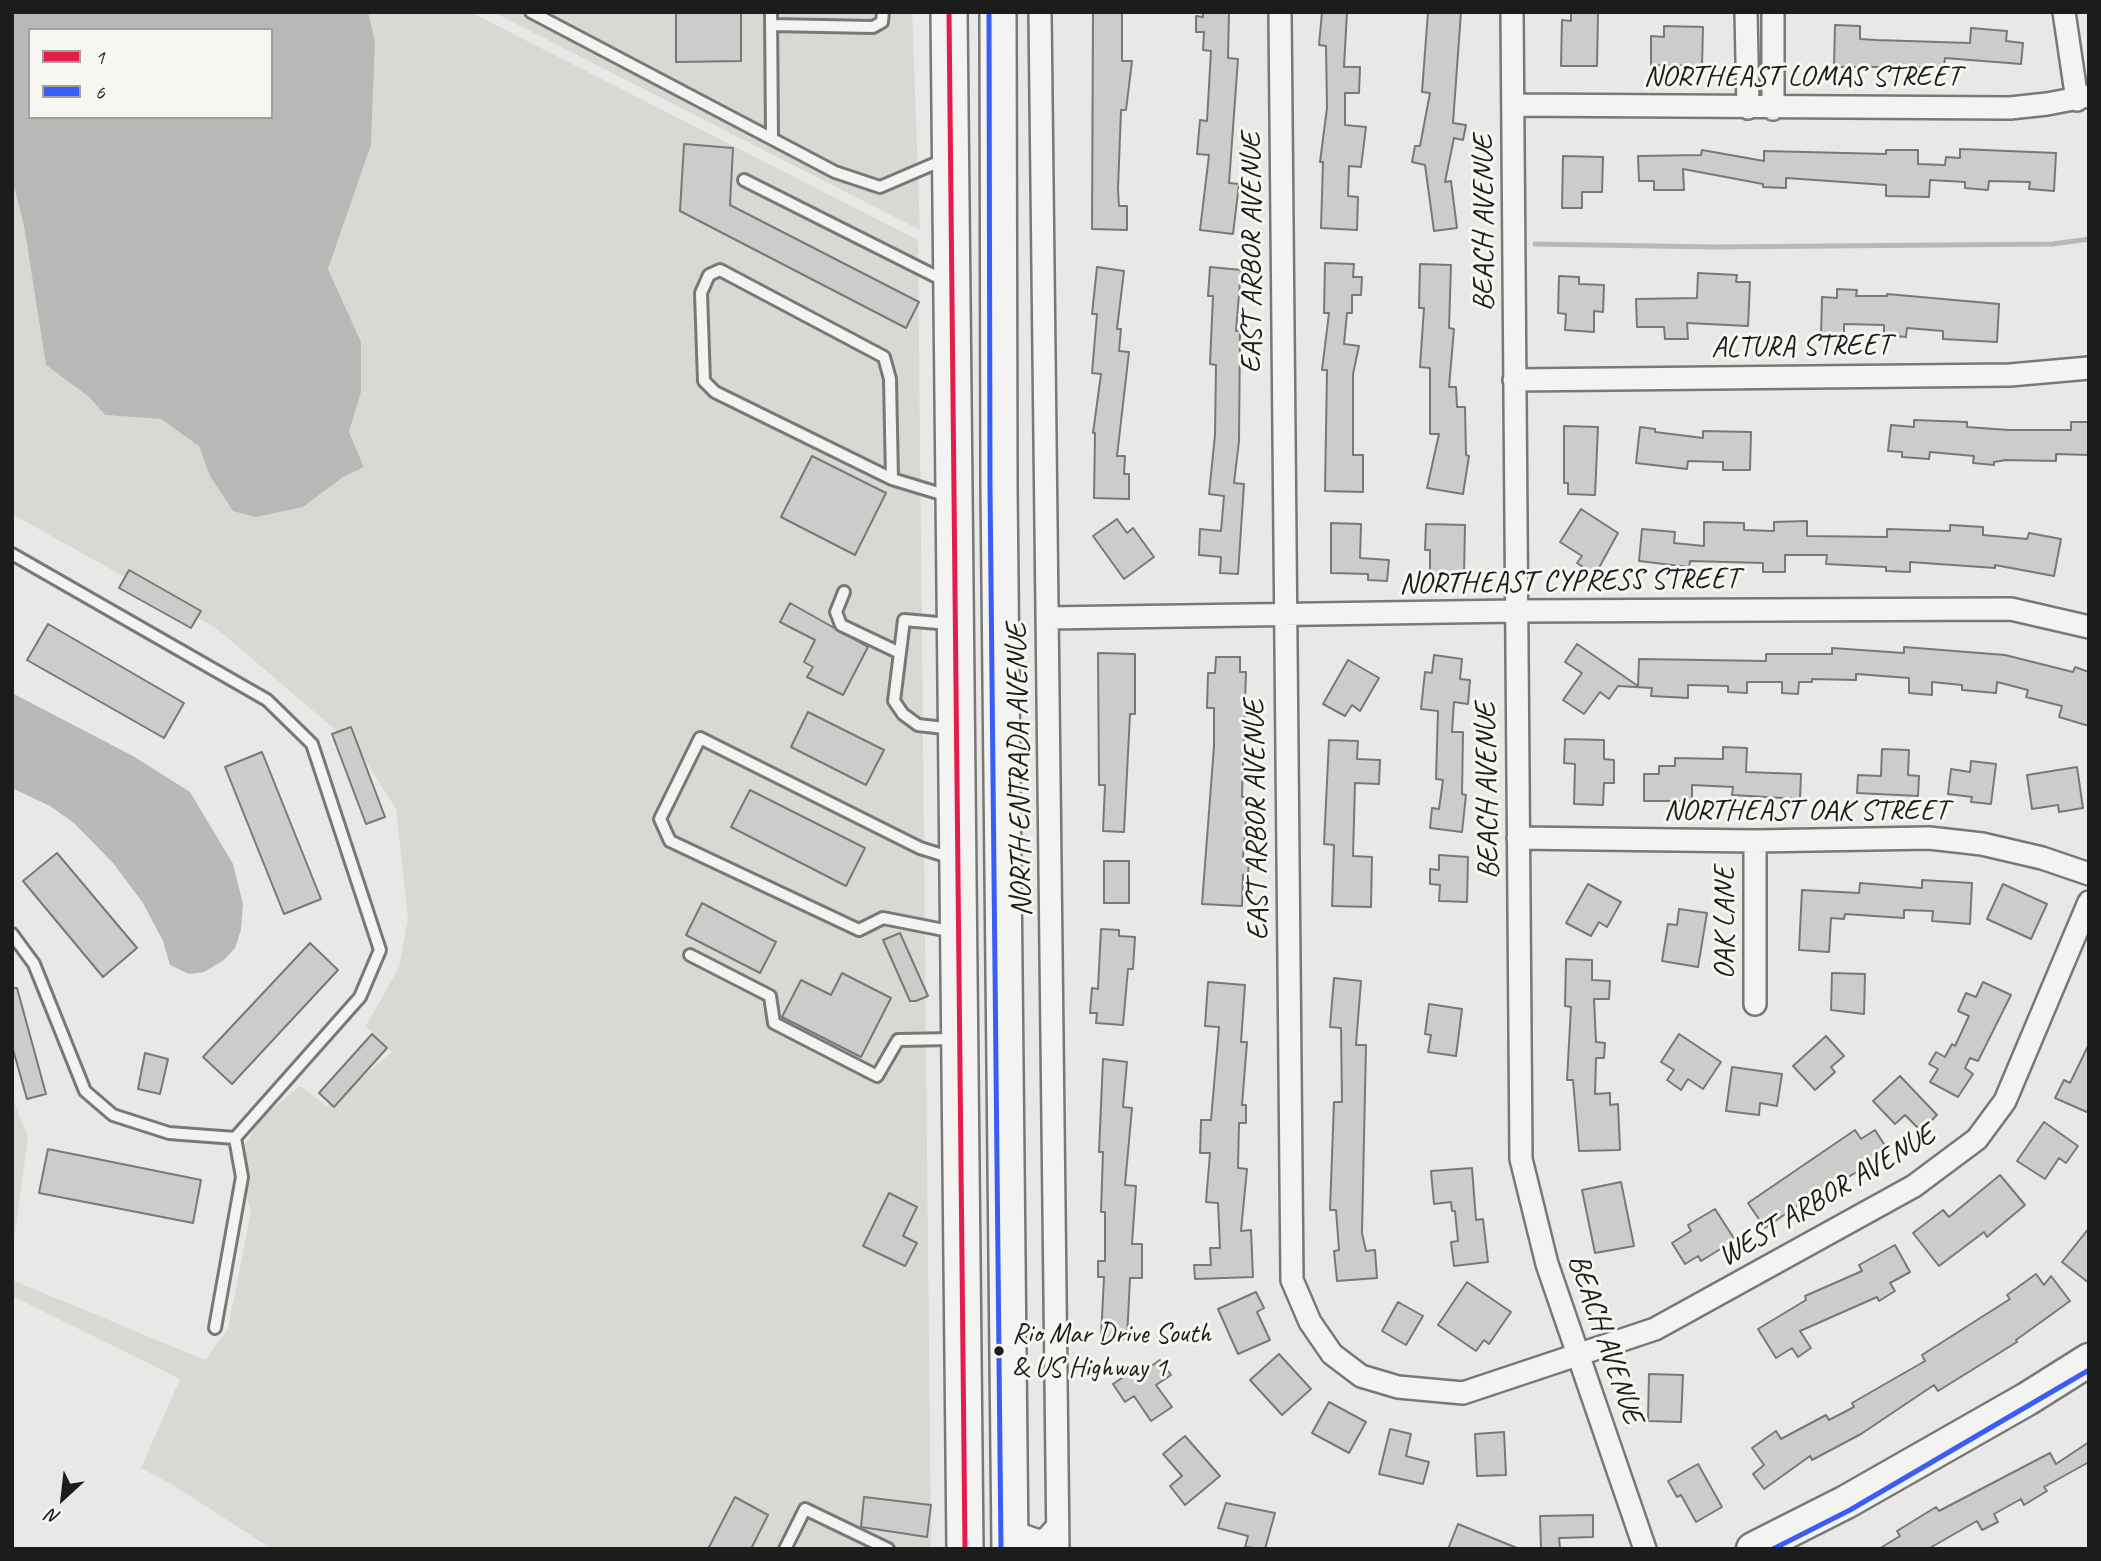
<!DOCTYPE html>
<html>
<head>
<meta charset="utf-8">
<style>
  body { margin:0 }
  #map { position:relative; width:2101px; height:1561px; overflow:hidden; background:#e8e8e6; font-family:Caveat,sans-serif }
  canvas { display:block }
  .frame { position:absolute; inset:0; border:14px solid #1c1c1c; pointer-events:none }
  .legend { position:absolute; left:28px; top:28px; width:245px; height:91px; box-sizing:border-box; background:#f6f6f2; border:2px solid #9f9f9c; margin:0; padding:9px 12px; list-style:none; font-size:21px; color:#1c1c1c }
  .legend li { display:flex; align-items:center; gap:14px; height:35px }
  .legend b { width:35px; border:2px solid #9f9f9c }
  .north { position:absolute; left:28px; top:1463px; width:70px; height:70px; -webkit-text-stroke:5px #f6f6f2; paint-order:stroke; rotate:207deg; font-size:19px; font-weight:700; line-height:28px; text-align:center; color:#1c1c1c }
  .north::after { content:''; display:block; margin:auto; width:24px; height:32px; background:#1c1c1c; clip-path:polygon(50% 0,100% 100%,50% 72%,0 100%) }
</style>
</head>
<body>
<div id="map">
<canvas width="2101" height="1561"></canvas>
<div class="frame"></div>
<ul class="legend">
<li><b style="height:9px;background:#e31d4c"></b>1</li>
<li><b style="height:9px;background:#395df5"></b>6</li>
</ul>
<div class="north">N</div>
</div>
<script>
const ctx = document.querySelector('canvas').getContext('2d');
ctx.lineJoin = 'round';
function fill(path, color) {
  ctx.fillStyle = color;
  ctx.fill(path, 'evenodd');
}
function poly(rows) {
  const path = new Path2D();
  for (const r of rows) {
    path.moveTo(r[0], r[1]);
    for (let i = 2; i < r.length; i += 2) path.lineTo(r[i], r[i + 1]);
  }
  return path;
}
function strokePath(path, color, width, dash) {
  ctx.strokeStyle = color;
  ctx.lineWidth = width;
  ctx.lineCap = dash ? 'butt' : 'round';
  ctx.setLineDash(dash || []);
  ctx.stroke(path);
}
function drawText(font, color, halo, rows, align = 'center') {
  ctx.font = font + ' Caveat,sans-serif';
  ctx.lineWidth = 6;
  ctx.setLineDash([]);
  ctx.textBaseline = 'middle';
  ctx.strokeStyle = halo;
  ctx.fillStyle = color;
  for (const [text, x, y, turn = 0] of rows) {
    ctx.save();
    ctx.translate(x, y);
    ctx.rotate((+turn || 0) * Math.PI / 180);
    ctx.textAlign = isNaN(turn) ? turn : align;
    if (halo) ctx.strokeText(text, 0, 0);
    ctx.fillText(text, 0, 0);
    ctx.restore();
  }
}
const built = poly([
  [368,12,470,12,918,240,931,1549,272,1549,173,1485,141,1468,180,1379,12,1296,12,1280,205,1360,228,1329,251,1212,239,1168,243,1148,262,1117,300,1086,327,1106,392,1052,366,1026,399,967,408,919,396,809,358,749,216,628,12,514,12,179,24,226,46,365,89,397,105,415,161,419,200,446,210,475,303,507,343,477,364,466,349,432,361,392,361,342,328,269,371,145,375,42],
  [493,12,912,12,920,230],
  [12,1097,28,1138,12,1254]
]);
const water = poly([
  [12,12,368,12,375,42,371,145,328,269,361,342,361,392,349,432,364,467,343,477,303,507,256,517,233,511,210,476,199,446,161,419,105,415,89,397,46,365,24,226,12,179],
  [30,30,271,30,271,117,30,117],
  [12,693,133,756,190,792,233,864,243,904,241,930,235,948,224,960,204,972,189,974,170,965,163,941,143,903,113,863,74,823,50,806,12,788]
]);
const stream = poly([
  [1535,244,1714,247,2053,244,2089,239]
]);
const building = poly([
  [676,12,741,12,741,61,676,62,676,12],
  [1093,12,1122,12,1122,61,1132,61,1126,110,1121,110,1118,189,1119,206,1127,206,1127,230,1092,229,1093,12],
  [1203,12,1229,12,1228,58,1238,59,1229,183,1239,184,1233,234,1200,230,1209,155,1197,154,1200,120,1207,121,1211,51,1203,50,1204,32,1196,32,1196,16,1203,17,1203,12],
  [1322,12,1347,12,1344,67,1360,67,1359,93,1345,93,1345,125,1366,127,1361,167,1349,166,1348,196,1358,197,1357,230,1321,228,1323,162,1320,162,1327,108,1326,46,1319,45,1322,12],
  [1428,12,1461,12,1453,123,1466,125,1463,140,1454,138,1445,182,1451,181,1457,228,1434,231,1425,165,1412,162,1415,146,1420,146,1430,93,1422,92,1428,12],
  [1571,12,1598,12,1597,66,1561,66,1562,20,1571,21,1571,12],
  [1835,25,1860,26,1860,39,1876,40,1970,43,1971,28,2007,31,2006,41,2023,43,2021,64,1945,58,1944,67,1834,67,1835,25],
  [1664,26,1703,27,1702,66,1651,65,1651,36,1664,37,1664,26],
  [684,144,733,148,730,205,919,302,906,328,680,211,684,144],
  [1960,149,2056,153,2054,191,2029,189,2030,182,1989,181,1988,190,1965,188,1965,182,1930,180,1929,197,1886,196,1886,185,1786,178,1786,188,1763,187,1763,184,1683,169,1684,190,1654,190,1654,181,1639,181,1638,156,1701,155,1702,150,1764,161,1764,151,1886,154,1886,150,1918,150,1918,164,1945,165,1946,157,1960,158,1960,149],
  [1563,156,1603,157,1602,192,1582,192,1582,208,1562,208,1563,156],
  [1325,263,1354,264,1353,277,1362,277,1361,295,1352,295,1352,313,1347,313,1344,344,1359,346,1353,374,1353,455,1363,455,1363,492,1325,491,1327,370,1322,370,1329,313,1324,313,1325,263],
  [1420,264,1451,265,1449,328,1454,329,1449,387,1456,387,1457,407,1465,407,1466,455,1469,456,1463,494,1427,488,1439,434,1430,434,1430,368,1420,367,1424,308,1419,308,1420,264],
  [1097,267,1124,271,1117,329,1121,329,1119,351,1129,352,1117,456,1125,456,1124,474,1129,474,1129,499,1094,498,1095,433,1093,433,1101,374,1092,373,1097,314,1092,314,1097,267],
  [1210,267,1241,270,1236,331,1240,331,1239,441,1234,483,1244,484,1238,574,1220,573,1221,557,1199,555,1200,529,1221,531,1224,496,1209,494,1215,435,1216,365,1210,364,1213,296,1208,296,1210,267],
  [1698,273,1737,275,1736,282,1750,282,1748,326,1687,323,1688,339,1665,339,1664,327,1637,327,1636,299,1697,298,1698,273],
  [1559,276,1579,277,1579,284,1604,285,1603,312,1594,311,1594,332,1565,330,1566,314,1558,313,1559,276],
  [1837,289,1857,290,1856,296,1887,296,1887,294,1999,304,1997,342,1943,339,1943,331,1907,328,1906,337,1884,335,1884,325,1844,324,1844,338,1821,337,1822,297,1837,298,1837,289],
  [1914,420,1967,422,1967,427,2009,430,2071,430,2071,422,2089,422,2089,455,2056,454,2056,461,2006,460,1994,462,1994,465,1973,463,1974,456,1930,452,1929,459,1902,457,1902,452,1888,451,1891,425,1914,427,1914,420],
  [1564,426,1598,427,1595,495,1568,494,1568,483,1564,483,1564,426],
  [1640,427,1655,429,1655,432,1703,438,1703,431,1751,432,1750,470,1723,470,1723,462,1688,461,1687,469,1636,463,1640,427],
  [812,456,886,493,855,555,781,517,812,456],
  [1581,509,1618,533,1595,575,1577,563,1582,556,1560,542,1581,509],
  [1117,519,1127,533,1133,528,1154,557,1124,579,1093,536,1117,519],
  [1807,521,1807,536,1887,537,1887,529,1950,531,1950,525,1983,527,1983,535,2027,539,2029,533,2061,539,2054,576,1995,565,1995,568,1910,562,1910,572,1886,571,1886,567,1826,564,1827,555,1785,555,1785,572,1763,572,1763,563,1690,561,1689,567,1639,561,1642,529,1675,532,1674,543,1704,546,1704,522,1744,523,1744,530,1774,531,1774,522,1807,521],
  [1331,523,1361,524,1360,558,1389,560,1387,581,1368,580,1368,574,1331,573,1331,523],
  [1426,524,1465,525,1464,576,1430,575,1430,550,1425,550,1426,524],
  [129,570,201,611,191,628,119,588,129,570],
  [790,603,868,647,843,695,807,677,813,667,804,662,815,640,780,622,790,603],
  [48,624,184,703,164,738,27,660,48,624],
  [1577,644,1638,686,1639,659,1766,661,1766,654,1832,654,1832,648,1904,653,1904,647,2005,655,2073,672,2075,667,2089,672,2089,726,2059,717,2062,706,2026,697,2028,690,1997,682,1996,693,1962,690,1962,685,1932,682,1932,695,1909,693,1909,678,1856,674,1856,680,1812,679,1812,682,1799,682,1798,694,1782,693,1782,682,1747,682,1747,693,1728,692,1728,686,1688,685,1688,698,1651,696,1652,688,1618,686,1609,699,1600,692,1584,714,1563,700,1582,673,1565,662,1577,644],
  [1098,653,1135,654,1135,714,1130,714,1124,832,1103,831,1105,785,1099,785,1098,653],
  [1434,655,1462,659,1460,679,1470,680,1468,704,1454,702,1452,732,1463,732,1462,794,1466,795,1462,832,1430,828,1432,808,1439,809,1443,780,1436,779,1438,711,1421,709,1425,672,1432,673,1434,655],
  [1216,657,1240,657,1240,672,1246,672,1242,797,1248,797,1243,857,1249,858,1248,875,1243,875,1242,906,1202,904,1214,746,1214,708,1207,708,1208,673,1215,673,1216,657],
  [1348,660,1379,678,1360,711,1352,705,1345,716,1323,704,1348,660],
  [808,712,884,750,866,785,791,747,808,712],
  [351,727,385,817,366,824,332,734,351,727],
  [1565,739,1604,740,1604,759,1614,760,1614,783,1604,783,1603,805,1574,804,1575,764,1564,763,1565,739],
  [1329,740,1358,741,1357,759,1380,760,1379,784,1355,783,1353,856,1372,857,1371,907,1332,906,1334,845,1324,844,1329,740],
  [1723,747,1747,748,1746,772,1801,774,1800,799,1732,795,1733,787,1692,785,1692,801,1644,801,1644,774,1659,774,1659,766,1675,766,1675,758,1723,759,1723,747],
  [1882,749,1909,750,1908,775,1919,776,1918,796,1857,793,1858,775,1881,776,1882,749],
  [262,752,321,899,284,914,225,767,262,752],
  [1971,761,1996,764,1991,804,1971,802,1972,797,1948,794,1951,769,1970,772,1971,761],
  [2077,767,2083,808,2059,812,2058,805,2032,809,2027,775,2077,767],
  [750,790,865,848,846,886,731,827,750,790],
  [57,853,137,948,103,977,23,881,57,853],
  [1439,855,1468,857,1467,902,1439,901,1440,885,1430,884,1430,869,1439,870,1439,855],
  [1104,861,1129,861,1129,903,1104,903,1104,861],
  [1922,880,1972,883,1970,924,1932,921,1933,911,1904,910,1904,918,1845,914,1844,919,1831,918,1829,952,1799,950,1802,890,1859,893,1860,883,1922,888,1922,880],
  [1588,884,1621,902,1607,927,1599,922,1591,936,1566,923,1588,884],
  [2003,884,2047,904,2031,939,1987,919,2003,884],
  [702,903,776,942,760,973,686,935,702,903],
  [1679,909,1707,913,1698,967,1662,961,1668,924,1677,925,1679,909],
  [1101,929,1119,930,1119,936,1135,937,1133,969,1128,969,1123,1025,1096,1023,1097,1013,1090,1013,1092,988,1098,989,1101,929],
  [900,933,928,996,916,1001,910,1001,883,940,900,933],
  [310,943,338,970,232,1084,203,1057,310,943],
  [1566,959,1592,960,1592,980,1610,981,1609,999,1594,999,1596,1042,1605,1043,1604,1058,1596,1058,1595,1094,1610,1093,1610,1105,1618,1104,1620,1150,1579,1151,1573,1080,1567,1080,1571,1007,1565,1006,1566,959],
  [842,973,891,998,861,1057,782,1017,801,980,831,995,842,973],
  [1832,973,1865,974,1864,1014,1831,1010,1832,973],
  [1334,978,1361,981,1356,1045,1366,1045,1362,1233,1366,1251,1375,1250,1377,1278,1337,1281,1334,1251,1339,1250,1336,1210,1330,1210,1334,1102,1342,1102,1341,1028,1330,1027,1334,978],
  [1208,982,1245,985,1241,1042,1247,1042,1242,1105,1246,1105,1246,1123,1239,1123,1238,1168,1247,1169,1241,1231,1251,1230,1253,1277,1195,1279,1194,1265,1211,1265,1210,1248,1220,1248,1218,1203,1206,1202,1210,1153,1200,1153,1201,1120,1211,1120,1219,1027,1205,1026,1208,982],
  [1983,982,2011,995,1978,1061,1970,1058,1965,1068,1973,1074,1958,1097,1930,1082,1938,1069,1929,1064,1936,1052,1945,1057,1952,1044,1955,1046,1969,1016,1958,1011,1966,993,1976,997,1983,982],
  [12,988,17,988,46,1094,27,1099,12,1046,12,988],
  [1429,1004,1462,1009,1456,1056,1428,1052,1431,1035,1425,1034,1429,1004],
  [372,1034,387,1048,334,1107,319,1093,372,1034],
  [1679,1034,1721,1062,1703,1089,1688,1079,1681,1090,1667,1080,1674,1070,1661,1062,1679,1034],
  [1826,1036,1844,1056,1831,1067,1835,1072,1815,1090,1793,1066,1826,1036],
  [2089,1044,2089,1113,2055,1098,2064,1080,2070,1083,2089,1044],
  [145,1053,168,1059,160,1094,138,1089,145,1053],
  [1103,1059,1127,1062,1123,1107,1132,1108,1125,1185,1136,1186,1132,1244,1142,1244,1142,1278,1130,1278,1127,1339,1101,1338,1104,1277,1098,1277,1098,1261,1105,1261,1105,1212,1101,1212,1103,1152,1099,1152,1103,1059],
  [1732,1067,1782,1074,1777,1106,1760,1103,1759,1115,1726,1111,1732,1067],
  [1900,1076,1937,1115,1921,1131,1905,1115,1895,1124,1873,1101,1900,1076],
  [2044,1122,2078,1146,2066,1163,2059,1158,2045,1179,2017,1161,2044,1122],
  [1855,1130,1861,1139,1875,1130,1889,1152,1842,1181,1839,1177,1765,1228,1748,1203,1855,1130],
  [48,1149,201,1180,193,1223,39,1193,48,1149],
  [1472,1168,1476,1220,1483,1219,1488,1262,1454,1266,1451,1242,1458,1241,1455,1211,1452,1211,1451,1202,1434,1204,1431,1171,1472,1168],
  [2000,1175,2025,1205,1987,1237,1984,1232,1939,1266,1913,1233,1943,1210,1949,1217,2000,1175],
  [1621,1182,1634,1246,1595,1253,1582,1190,1621,1182],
  [889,1193,917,1207,903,1236,917,1243,905,1266,863,1246,889,1193],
  [1715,1209,1735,1240,1701,1261,1698,1256,1685,1264,1672,1243,1691,1231,1688,1225,1715,1209],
  [2089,1228,2089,1283,2062,1262,2089,1228],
  [1895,1245,1910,1272,1890,1283,1895,1291,1879,1301,1877,1297,1800,1331,1811,1348,1798,1357,1792,1348,1776,1358,1758,1329,1806,1300,1805,1296,1862,1271,1859,1265,1895,1245],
  [2036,1274,2044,1285,2051,1276,2070,1301,2016,1340,2017,1342,1938,1391,1934,1385,1861,1434,1812,1460,1810,1456,1764,1489,1753,1474,1764,1465,1752,1448,1776,1431,1781,1439,1826,1415,1829,1420,1854,1407,1852,1403,1925,1361,1922,1355,2010,1299,2007,1295,2036,1274],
  [1467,1282,1511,1312,1489,1344,1484,1340,1476,1351,1438,1325,1467,1282],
  [1256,1292,1264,1308,1257,1312,1270,1340,1238,1354,1218,1309,1256,1292],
  [1398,1302,1423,1316,1406,1345,1382,1331,1398,1302],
  [1279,1354,1311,1389,1282,1415,1250,1380,1279,1354],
  [1160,1360,1171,1375,1156,1385,1172,1407,1151,1421,1134,1396,1125,1402,1113,1384,1144,1363,1147,1369,1160,1360],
  [1649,1374,1683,1375,1681,1422,1648,1421,1649,1374],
  [1329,1402,1366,1422,1349,1453,1312,1433,1329,1402],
  [1390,1429,1411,1434,1406,1456,1429,1462,1423,1484,1379,1474,1390,1429],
  [1504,1432,1506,1475,1477,1476,1475,1434,1504,1432],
  [1185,1436,1220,1476,1185,1505,1170,1486,1182,1476,1163,1454,1185,1436],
  [2089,1442,2089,1462,2044,1487,2047,1491,2024,1505,2021,1499,1994,1514,1998,1522,1982,1530,1977,1521,1928,1549,1879,1549,1900,1536,1897,1531,1936,1507,1939,1511,2050,1453,2056,1464,2089,1442],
  [1698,1464,1722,1507,1696,1522,1681,1495,1677,1497,1668,1481,1698,1464],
  [735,1497,768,1515,751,1549,708,1549,735,1497],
  [864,1497,931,1505,927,1537,861,1527,864,1497],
  [1226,1503,1275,1513,1265,1549,1245,1547,1248,1536,1218,1528,1226,1503],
  [1593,1515,1593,1537,1559,1538,1560,1548,1541,1548,1540,1516,1593,1515],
  [1458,1524,1517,1548,1517,1549,1448,1549,1458,1524]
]);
const lane = poly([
  [531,12,835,172,880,187,943,160],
  [771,12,772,136],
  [771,25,873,27,882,22,883,12],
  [744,180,947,282],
  [892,479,890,379,884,357,720,270,709,275,701,293,704,381,715,392,892,479,948,496],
  [12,554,267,700,312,744,380,950,360,997,235,1138],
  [844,592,836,612,841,625,900,653],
  [949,624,904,620,894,701,903,714,918,725,953,729],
  [952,858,920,848,700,738,660,819,670,841,859,930,883,918,954,932],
  [12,934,34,964,85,1091,113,1115,169,1133,235,1138],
  [690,955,770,996,774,1023,877,1076,898,1040,954,1039],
  [215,1328,242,1177,235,1138],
  [785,1549,805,1509,888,1549]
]);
const street = poly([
  [1040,12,1058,1549],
  [1280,12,1292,1280,1310,1322,1332,1354,1361,1376,1398,1387,1463,1393,1655,1329,1914,1186,1977,1139,2005,1101,2089,902],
  [1512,12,1521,1159,1547,1264,1645,1549],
  [1746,12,1748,108],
  [2064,12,2077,100],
  [1513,105,2010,108,2047,104,2089,96],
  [1773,109,1773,12],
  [1514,380,2010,375,2089,368],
  [1048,618,1515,611,2011,609,2089,627],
  [1518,838,1755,841,1929,838,1982,844,2042,858,2089,874],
  [1755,841,1755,1004],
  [1010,1531,1039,1541,1047,1538,1057,1527]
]);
const secondary = poly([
  [1753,1549,1846,1502,2027,1399,2089,1360]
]);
const primary = poly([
  [949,12,965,1549],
  [998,12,999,486,1010,1549]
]);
const bus1 = poly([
  [949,12,965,1549]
]);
const bus2 = poly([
  [989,12,990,486,1001,1549],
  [1773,1549,1850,1510,2089,1370]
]);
const markers = [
  [999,1351,6,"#1c1c1c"]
];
const busNames = [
  ["Rio Mar Drive South",1012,1335],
  ["& US Highway 1",1012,1369]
];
const streetNames = [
  ["NORTHEAST LOMAS STREET",1802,77],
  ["BEACH AVENUE",1484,223,-90],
  ["EAST ARBOR AVENUE",1252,253,-90],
  ["ALTURA STREET",1801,347,-1],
  ["NORTHEAST CYPRESS STREET",1569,582,-1],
  ["NORTH ENTRADA AVENUE",1020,770,-91],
  ["BEACH AVENUE",1488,791,-91],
  ["NORTHEAST OAK STREET",1806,811],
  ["EAST ARBOR AVENUE",1257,820,-91],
  ["OAK LANE",1725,923,-90],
  ["WEST ARBOR AVENUE",1827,1196,-31],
  ["BEACH AVENUE",1605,1339,71]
];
fill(built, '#d8d8d5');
fill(water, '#b8b8b6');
strokePath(stream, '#b8b8b6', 5);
fill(building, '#ccccca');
strokePath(building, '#787877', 2);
strokePath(lane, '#787877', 16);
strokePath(street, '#787877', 26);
strokePath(secondary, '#787877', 37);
strokePath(primary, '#787877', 40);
strokePath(lane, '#f3f3f1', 10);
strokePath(street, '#f3f3f1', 21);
strokePath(secondary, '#f3f3f1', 32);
strokePath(primary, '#f3f3f1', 35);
strokePath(bus1, '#e31d4c', 5);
strokePath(bus2, '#395df5', 5);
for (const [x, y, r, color] of markers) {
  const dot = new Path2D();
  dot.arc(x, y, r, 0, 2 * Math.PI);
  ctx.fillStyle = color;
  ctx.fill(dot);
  strokePath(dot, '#f6f6f2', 2.5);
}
drawText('28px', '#1c1c1c', '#f6f6f2', busNames, 'left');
drawText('30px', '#1c1c1c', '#f6f6f2', streetNames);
</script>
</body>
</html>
